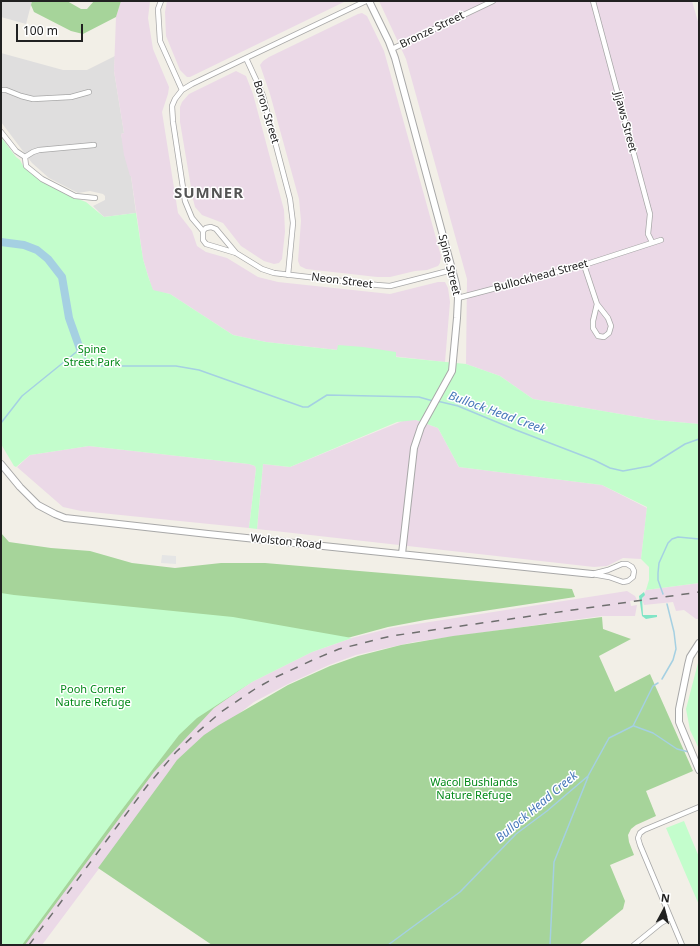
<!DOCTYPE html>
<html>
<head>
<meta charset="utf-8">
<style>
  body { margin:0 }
  #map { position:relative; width:700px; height:946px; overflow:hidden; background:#f2efe7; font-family:"Noto Sans",sans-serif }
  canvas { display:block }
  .frame { position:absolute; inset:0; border:2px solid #212121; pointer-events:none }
  .north { position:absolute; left:644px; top:890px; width:40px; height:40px; -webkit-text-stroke:3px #fff; paint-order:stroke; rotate:7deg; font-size:11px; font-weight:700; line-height:16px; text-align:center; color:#212121 }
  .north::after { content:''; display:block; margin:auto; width:14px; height:18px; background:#212121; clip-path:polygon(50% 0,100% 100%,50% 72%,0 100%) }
  .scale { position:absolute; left:16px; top:24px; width:67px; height:18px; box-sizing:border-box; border:2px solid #212121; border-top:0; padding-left:5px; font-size:12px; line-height:14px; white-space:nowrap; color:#212121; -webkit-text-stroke:3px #fff; paint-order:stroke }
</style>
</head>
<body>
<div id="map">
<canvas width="700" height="946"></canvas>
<div class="frame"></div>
<div class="north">N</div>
<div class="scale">100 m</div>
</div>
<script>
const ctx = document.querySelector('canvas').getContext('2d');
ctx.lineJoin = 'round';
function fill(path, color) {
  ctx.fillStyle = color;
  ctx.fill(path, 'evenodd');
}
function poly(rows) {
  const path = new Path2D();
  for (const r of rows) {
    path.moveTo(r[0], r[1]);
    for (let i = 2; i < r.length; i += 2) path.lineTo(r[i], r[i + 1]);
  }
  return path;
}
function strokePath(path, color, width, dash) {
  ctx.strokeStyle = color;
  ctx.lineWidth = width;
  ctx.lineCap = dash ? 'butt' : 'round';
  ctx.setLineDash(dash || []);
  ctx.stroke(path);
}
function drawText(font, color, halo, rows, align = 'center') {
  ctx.font = font + ' "Noto Sans",sans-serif';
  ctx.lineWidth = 3;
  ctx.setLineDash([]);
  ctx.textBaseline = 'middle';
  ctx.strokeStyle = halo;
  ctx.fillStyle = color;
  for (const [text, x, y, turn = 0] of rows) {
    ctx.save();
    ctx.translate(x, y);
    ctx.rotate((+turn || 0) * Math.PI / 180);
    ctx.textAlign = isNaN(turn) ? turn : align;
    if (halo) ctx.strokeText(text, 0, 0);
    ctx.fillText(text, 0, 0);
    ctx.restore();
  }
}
const residential = poly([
  [1,1,32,1,26,24,1,17],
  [1,53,63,70,87,70,115,56,114,71,124,133,121,134,131,176,136,213,104,217,93,206,105,200,105,196,103,194,90,191,78,193,49,178,32,163,1,122]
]);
const industrial = poly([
  [121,1,150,1,148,18,153,49,169,87,168,94,162,112,178,213,192,231,197,246,206,252,227,258,258,277,278,282,390,294,438,282,445,282,448,288,450,302,445,362,266,342,233,335,170,294,153,291,148,276,143,259,131,176,130,176,124,155,121,134,124,133,114,71,116,17],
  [167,1,346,1,190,77,187,77,180,70,166,36,165,12],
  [379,1,692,1,699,25,699,424,655,420,533,399,500,376,466,364,467,279,406,59],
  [362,13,367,16,384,51,441,256,440,263,438,266,427,270,415,271,390,277,377,277,306,269,300,266,298,261,301,221,299,199,270,94,260,65,263,61,269,57,358,14],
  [236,71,246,76,253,94,284,210,285,232,282,259,279,263,274,264,264,261,241,246,223,223,202,215,195,207,193,199,180,122,180,107,182,102,189,94],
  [405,420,416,420,438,428,459,467,602,485,647,508,641,559,623,558,607,566,594,567,257,529,263,464,290,467],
  [89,446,249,464,255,466,256,469,249,528,81,511,63,507,17,467,30,455],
  [699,583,699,619,696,619,684,610,676,611,673,602,644,605,642,599,646,590],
  [627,591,635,596,637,600,630,601,631,606,637,605,635,616,602,616,414,642,356,655,329,665,288,684,254,702,209,737,133,823,42,945,22,945,117,816,197,718,252,682,312,652,352,638,391,628]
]);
const forest = poly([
  [32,1,67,1,81,9,87,9,94,1,121,1,116,17,83,34,71,31,34,12,31,5],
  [1,533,9,542,51,548,90,551,132,563,175,568,221,563,265,563,572,589,575,597,425,620,388,627,351,637,305,653,254,680,214,708,154,772,25,945,1,945],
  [602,617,603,629,631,639,599,656,615,692,650,674,693,771,646,791,656,816,636,825,631,829,628,835,629,842,634,855,610,865,625,901,623,909,579,945,212,945,98,868,167,774,177,760,191,747,204,735,219,725,288,685,330,666,358,656,401,645,453,636]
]);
const park = poly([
  [1,137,16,157,20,160,22,164,25,168,42,182,73,197,86,202,104,217,136,213,143,259,148,276,153,290,170,294,233,335,266,342,337,350,338,345,363,347,396,352,396,357,466,364,500,376,533,399,655,420,699,424,699,583,646,590,649,580,649,567,641,559,647,507,602,485,459,467,438,428,416,420,397,422,290,467,263,464,257,529,249,528,256,469,255,466,249,464,89,446,30,455,16,467,14,466,1,444],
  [1,593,14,595,233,617,352,638,312,652,252,682,197,718,179,735,117,816,22,945,1,945],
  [699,659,699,749,690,730,686,709],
  [684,821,699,857,699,905,666,828]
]);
const pitch = poly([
  [644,592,645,595,642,598,643,615,657,615,657,617,646,619,642,616,639,596]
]);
const parking = poly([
  [162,555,176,556,176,564,161,563]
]);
const stream = poly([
  [437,401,458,406,516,430,594,460,610,468,623,471,650,466,685,444,699,439],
  [1,423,22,396,80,349,87,362,99,366,176,366,199,370,303,407,308,407,327,395,419,397,433,401],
  [663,594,658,580,658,573,659,563,668,543,672,539,678,537,699,539],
  [662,679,673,660,676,649,674,632,667,604],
  [634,726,653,733,677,749,689,752],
  [388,945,460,892,516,834,547,811,588,776,609,738,633,726,653,686,658,683],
  [550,945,554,862,588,777]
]);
const river = poly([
  [1,242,24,245,37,250,48,259,62,277,69,318,80,349]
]);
const minor = poly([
  [161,1,158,9,160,41,182,90],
  [593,1,650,214,648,234,652,242],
  [392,49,493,1],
  [1,90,6,90,21,96,33,99,71,97,89,92],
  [1,132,16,151,25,157,26,166,42,179,75,196,95,198],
  [25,157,33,152,39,150,94,145],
  [203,231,192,218,185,201,173,122,172,106,175,99,182,90,192,84,246,58],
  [236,253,216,229,211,227,206,228,203,231,203,240,206,244,236,253,262,269,274,273,377,285,390,286,452,270],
  [584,265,597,304,608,318,611,326,609,333,604,337,598,336,593,328,593,321,597,304],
  [288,275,293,223,290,199,263,96,258,84,246,58,366,1],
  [458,298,584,265,661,240],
  [622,564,627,564,632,567,634,571,633,577,628,581,623,582,609,577,592,574,608,570,622,564],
  [634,945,661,923,670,918],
  [682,945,640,845,638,838,640,833,644,830,699,807]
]);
const tertiary = poly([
  [369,1,389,42,395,58,456,284,458,298,457,318,452,371,421,427,414,448,402,554],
  [1,464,20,487,38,505,55,514,65,518,208,534,592,574],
  [699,643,690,657,688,665,679,709,679,722,699,770]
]);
const rail = poly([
  [29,945,147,786,176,752,193,736,221,712,255,689,276,677,315,659,339,649,391,636,699,592]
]);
const streetNames = [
  ["Bronze Street",432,30,-26],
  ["Boron Street",266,112,73],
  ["Jijaws Street",625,122,75],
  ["Spine Street",449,265,76],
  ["Bullockhead Street",541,276,-15],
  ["Neon Street",342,281,7],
  ["Wolston Road",286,542,6]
];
const parkNames = [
  ["Spine",92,350],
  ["Street Park",92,363],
  ["Pooh Corner",93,690],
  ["Nature Refuge",93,703],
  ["Wacol Bushlands",474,783],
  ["Nature Refuge",474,796]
];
const waterNames = [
  ["Bullock Head Creek",497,413,20],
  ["Bullock Head Creek",537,807,-40]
];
const districtNames = [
  ["SUMNER",209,194]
];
fill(residential, '#dfdede');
fill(industrial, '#ebd9e7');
fill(forest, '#a6d49a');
fill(park, '#c3fdcc');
fill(pitch, '#81e5c6');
fill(parking, '#e5e5e5');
strokePath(stream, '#a5d0e2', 1.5);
strokePath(river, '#a5d0e2', 8);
strokePath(minor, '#a8a8a8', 6);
strokePath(tertiary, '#a8a8a8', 8);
strokePath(minor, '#fff', 4.5);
strokePath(tertiary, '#fff', 6);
strokePath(rail, '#6f6f6f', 1.5, [8, 8]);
drawText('11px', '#212121', '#fff', streetNames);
drawText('11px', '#048a19', '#fff', parkNames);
drawText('italic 12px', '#4577b9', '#fff', waterNames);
ctx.letterSpacing = '1px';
drawText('bold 15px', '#545454', '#fff', districtNames);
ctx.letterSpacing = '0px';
</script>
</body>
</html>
